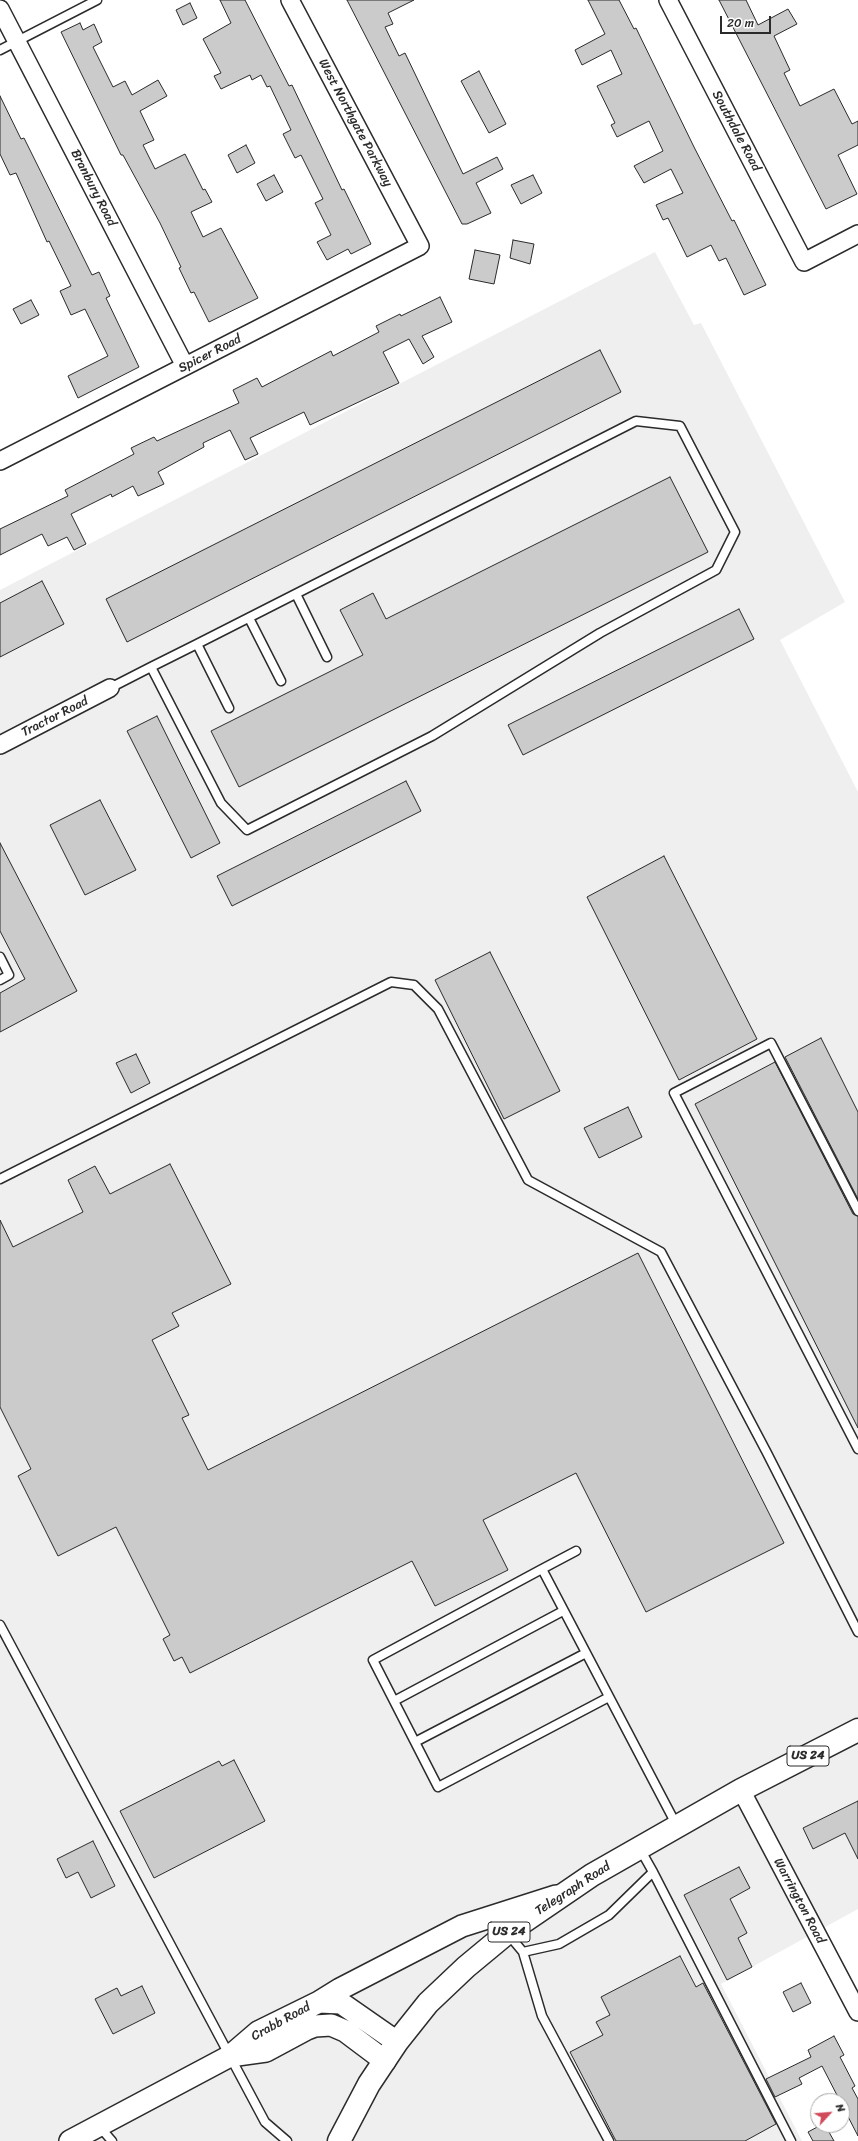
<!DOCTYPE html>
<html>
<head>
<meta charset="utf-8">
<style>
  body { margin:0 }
  #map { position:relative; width:858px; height:2141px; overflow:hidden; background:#fff; font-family:Sriracha,sans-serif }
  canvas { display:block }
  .north { position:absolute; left:810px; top:2093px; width:40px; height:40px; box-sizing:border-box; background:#fff; border:1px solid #aaa; border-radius:50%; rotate:64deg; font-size:11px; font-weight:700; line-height:16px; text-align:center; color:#2b2b2b }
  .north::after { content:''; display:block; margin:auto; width:14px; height:18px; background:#d1495b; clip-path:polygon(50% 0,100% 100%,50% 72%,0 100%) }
  .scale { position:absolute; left:720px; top:16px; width:51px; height:18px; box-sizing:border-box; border:2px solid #2b2b2b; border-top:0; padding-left:5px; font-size:12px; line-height:14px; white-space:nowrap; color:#2b2b2b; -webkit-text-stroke:3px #fff; paint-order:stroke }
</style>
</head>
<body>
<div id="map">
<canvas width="858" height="2141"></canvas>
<div class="north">N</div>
<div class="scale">20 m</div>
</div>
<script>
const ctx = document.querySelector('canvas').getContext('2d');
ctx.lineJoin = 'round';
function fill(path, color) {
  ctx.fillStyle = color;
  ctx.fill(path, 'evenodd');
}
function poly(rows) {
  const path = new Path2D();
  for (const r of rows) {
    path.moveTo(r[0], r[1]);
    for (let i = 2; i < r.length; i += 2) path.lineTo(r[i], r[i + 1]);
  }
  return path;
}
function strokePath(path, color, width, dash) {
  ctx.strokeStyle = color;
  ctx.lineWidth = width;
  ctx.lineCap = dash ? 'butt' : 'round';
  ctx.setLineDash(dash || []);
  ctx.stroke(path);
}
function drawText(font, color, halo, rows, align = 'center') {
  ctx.font = font + ' Sriracha,sans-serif';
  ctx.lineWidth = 3;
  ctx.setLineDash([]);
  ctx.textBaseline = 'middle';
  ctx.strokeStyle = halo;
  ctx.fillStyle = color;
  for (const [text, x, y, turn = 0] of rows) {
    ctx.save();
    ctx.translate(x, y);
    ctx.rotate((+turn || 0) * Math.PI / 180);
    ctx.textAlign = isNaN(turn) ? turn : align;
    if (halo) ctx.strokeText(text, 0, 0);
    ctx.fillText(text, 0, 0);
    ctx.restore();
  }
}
const built = poly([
  [655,252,694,325,701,323,845,602,780,640,858,792,858,1909,721,1984,802,2141,0,2141,0,590]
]);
const building = poly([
  [220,0,245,0,289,86,292,85,342,190,344,189,371,244,351,254,348,249,327,260,317,242,331,235,315,203,323,199,301,155,295,158,283,134,291,130,270,86,267,87,261,75,252,80,250,75,221,89,214,76,221,73,203,39,231,23,220,0],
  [347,0,414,0,388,13,393,24,385,27,399,56,405,53,463,174,497,157,503,169,476,183,491,213,467,224,462,224,347,0],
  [588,0,619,0,634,29,636,28,694,147,732,221,734,220,766,285,744,295,726,258,719,261,711,245,687,257,668,218,663,220,656,205,683,193,671,169,644,183,634,166,663,151,649,121,617,137,611,125,615,123,597,86,622,74,611,50,582,65,575,50,605,34,588,0],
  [719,0,746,0,758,25,788,9,797,24,774,36,790,70,784,73,800,106,834,89,852,124,858,121,858,145,838,155,857,194,826,209,719,0],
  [190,3,197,18,183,25,176,10,190,3],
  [80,23,83,30,94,24,102,42,93,47,113,87,125,81,132,95,158,80,167,96,140,111,154,140,143,145,155,169,185,154,203,190,205,189,212,202,191,212,203,237,221,228,258,298,209,322,194,292,191,293,179,268,181,267,160,223,123,155,121,155,61,32,80,23],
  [479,71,506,124,489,133,461,81,479,71],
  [0,96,21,139,24,138,92,275,99,272,110,296,106,298,139,367,78,398,68,376,108,356,85,309,71,315,60,291,71,286,49,241,47,242,16,173,10,175,0,154,0,96],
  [246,145,255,163,237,173,228,155,246,145],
  [274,175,283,192,266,201,257,184,274,175],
  [533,175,542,193,521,204,511,185,533,175],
  [513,240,534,244,530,264,510,258,513,240],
  [475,250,500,255,494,284,469,279,475,250],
  [440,297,452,322,422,336,434,357,423,364,409,339,383,352,399,383,310,425,304,412,250,438,258,454,245,460,230,430,203,443,204,447,158,472,164,484,138,496,133,486,112,497,111,494,71,514,86,544,74,550,67,537,48,546,42,534,0,555,0,529,68,496,65,490,134,454,131,448,154,437,157,441,239,403,233,390,257,378,262,387,331,351,333,356,379,332,376,326,400,314,401,316,440,297],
  [31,300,39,315,21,324,13,309,31,300],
  [600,350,621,392,127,642,106,599,600,350],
  [670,477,708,552,239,787,211,731,363,655,340,610,373,593,386,619,670,477],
  [42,581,64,624,0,657,0,603,42,581],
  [739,609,754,639,523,755,508,725,739,609],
  [157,716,220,843,191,858,127,731,157,716],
  [406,781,421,811,232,906,217,876,406,781],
  [100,800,136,870,85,895,50,825,100,800],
  [0,843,77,991,0,1032,0,993,25,979,0,931,0,843],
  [664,856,757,1039,679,1080,587,897,664,856],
  [490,952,560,1091,504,1119,435,980,490,952],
  [821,1038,858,1112,858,1199,785,1057,821,1038],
  [136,1054,150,1083,131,1093,116,1063,136,1054],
  [775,1062,853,1214,858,1216,858,1428,695,1104,775,1062],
  [628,1107,642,1137,599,1158,584,1128,628,1107],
  [170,1164,231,1284,172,1313,179,1326,152,1340,189,1415,182,1418,208,1470,638,1253,784,1543,646,1612,576,1473,483,1520,508,1570,435,1606,412,1561,190,1673,182,1657,174,1661,163,1639,170,1635,116,1527,58,1556,18,1476,31,1469,0,1407,0,1220,13,1247,83,1212,68,1180,95,1166,110,1194,170,1164],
  [234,1760,265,1821,154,1878,120,1811,219,1761,222,1766,234,1760],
  [858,1801,858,1859,845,1833,813,1849,803,1828,858,1801],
  [93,1841,115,1886,91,1898,78,1872,66,1878,57,1859,93,1841],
  [739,1867,750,1888,730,1899,747,1933,738,1938,752,1967,727,1980,684,1895,739,1867],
  [680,1956,696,1987,703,1983,776,2124,745,2141,616,2141,570,2052,603,2035,596,2022,610,2015,601,1997,680,1956],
  [801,1983,811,2003,793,2012,783,1992,801,1983],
  [142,1986,155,2013,113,2034,95,1999,117,1988,121,1996,142,1986],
  [834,2036,844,2055,840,2057,855,2086,852,2088,858,2099,858,2136,842,2105,842,2101,840,2101,822,2066,799,2078,802,2084,775,2097,766,2079,811,2057,808,2050,834,2036],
  [821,2125,825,2125,834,2141,813,2141,808,2132,821,2125]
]);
const service = poly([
  [0,50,97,0],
  [296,594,327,657],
  [249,618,281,681],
  [197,644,229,708],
  [110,688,151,667,197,644,636,421,680,426,735,532,716,570,600,633,432,736,247,830,221,803,151,667],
  [0,957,9,975,0,980],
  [0,1179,391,982,414,985,438,1009,528,1180,661,1252,767,1453,858,1632],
  [858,1211,771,1043,674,1093,858,1449],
  [576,1551,542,1569,677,1826],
  [542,1569,373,1660,438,1787,609,1697],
  [0,1625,265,2122,287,2141],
  [394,1701,563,1611],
  [415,1742,586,1653],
  [640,1849,653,1872,791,2141],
  [508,1934,523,1952,559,1944,609,1915,653,1872],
  [523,1952,542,2016,609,2141],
  [99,2126,112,2141]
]);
const minor = poly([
  [668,0,804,262,858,234],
  [0,9,185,366],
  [0,461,420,246,290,0],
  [0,745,110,688],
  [741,1790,858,2012]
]);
const tertiary = poly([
  [319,2002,340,1989,462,1926,556,1896],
  [230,2056,266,2051,307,2029,315,2026,331,2025,345,2031,385,2061],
  [70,2141,230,2056,258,2032,319,2002,341,2003,397,2042]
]);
const primary = poly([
  [339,2141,369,2084,397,2042,428,2003,466,1967,507,1933,592,1875,741,1790,858,1730]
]);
const shields = [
  [808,1756,42],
  [509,1932,42]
];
const shieldNames = [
  ["US 24",808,1756],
  ["US 24",509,1932]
];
const streetNames = [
  ["West Northgate Parkway",355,123,62],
  ["Southdale Road",736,131,62],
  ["Branbury Road",93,188,63],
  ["Spicer Road",210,354,-27],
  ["Tractor Road",55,717,-27],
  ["Telegraph Road",573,1889,-33],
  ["Warrington Road",799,1901,62],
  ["Crabb Road",281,2022,-29]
];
fill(built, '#efefef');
fill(building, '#cbcbcb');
strokePath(building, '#2b2b2b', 1);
strokePath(service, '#2b2b2b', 11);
strokePath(minor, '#2b2b2b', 20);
strokePath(tertiary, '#2b2b2b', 24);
strokePath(primary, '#2b2b2b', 25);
strokePath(service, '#fff', 8);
strokePath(minor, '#fff', 17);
strokePath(tertiary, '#fff', 21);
strokePath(primary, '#fff', 22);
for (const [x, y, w] of shields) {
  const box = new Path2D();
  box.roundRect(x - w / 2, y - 10, w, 20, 3);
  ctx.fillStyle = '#fff';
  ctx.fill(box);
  strokePath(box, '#2b2b2b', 1);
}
drawText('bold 12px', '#2b2b2b', null, shieldNames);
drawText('13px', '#2b2b2b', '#fff', streetNames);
</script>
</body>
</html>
